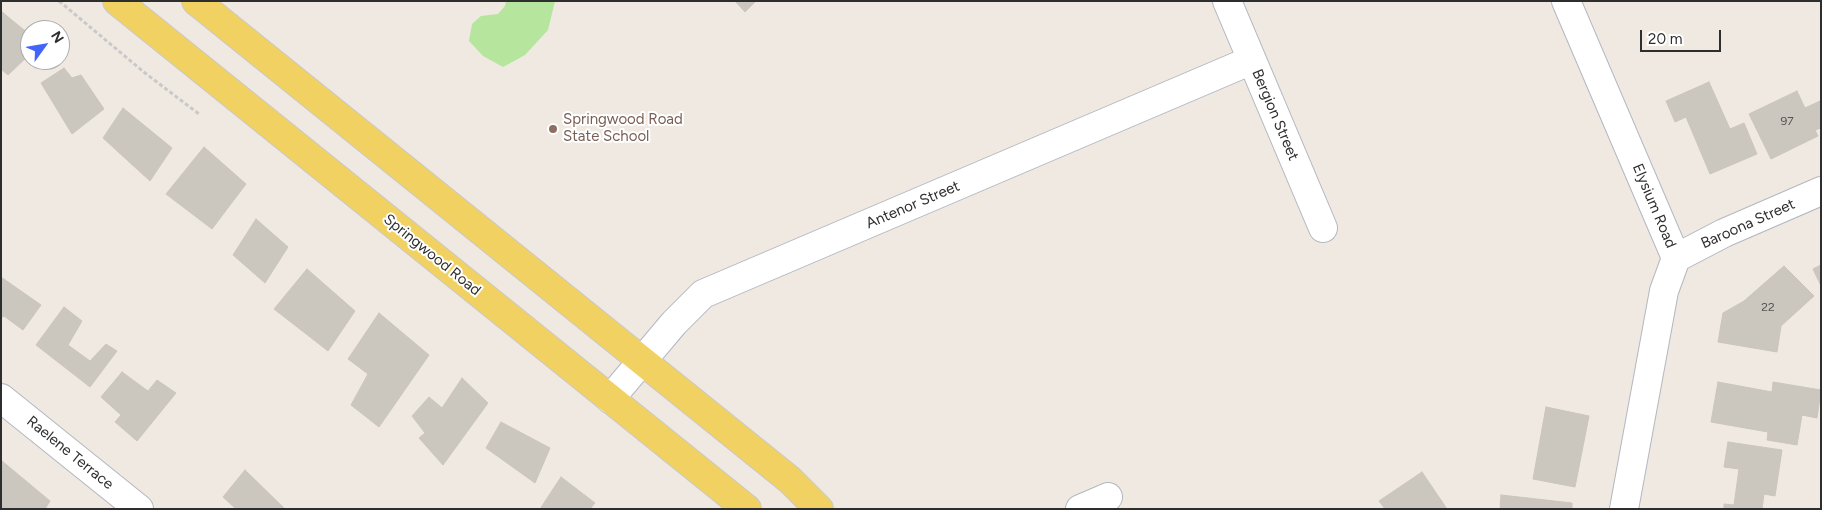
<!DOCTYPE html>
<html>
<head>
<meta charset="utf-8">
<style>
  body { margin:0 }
  #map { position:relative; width:1822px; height:510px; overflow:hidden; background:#efe9e1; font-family:Figtree,sans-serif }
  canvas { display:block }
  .frame { position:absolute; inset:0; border:2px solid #2e2e2e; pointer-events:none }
  .north { position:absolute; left:20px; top:20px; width:50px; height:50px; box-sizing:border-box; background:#fff; border:1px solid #ababab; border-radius:50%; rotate:58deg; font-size:14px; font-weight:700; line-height:20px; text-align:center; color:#2e2e2e }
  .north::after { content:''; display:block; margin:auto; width:18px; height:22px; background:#4264fb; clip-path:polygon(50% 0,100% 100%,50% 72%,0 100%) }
  .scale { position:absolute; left:1640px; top:30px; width:81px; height:22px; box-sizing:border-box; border:2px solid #2e2e2e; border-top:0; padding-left:6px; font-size:15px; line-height:18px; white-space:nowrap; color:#2e2e2e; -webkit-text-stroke:4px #fff; paint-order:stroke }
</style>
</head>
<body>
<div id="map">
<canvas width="1822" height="510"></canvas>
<div class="frame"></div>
<div class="north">N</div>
<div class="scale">20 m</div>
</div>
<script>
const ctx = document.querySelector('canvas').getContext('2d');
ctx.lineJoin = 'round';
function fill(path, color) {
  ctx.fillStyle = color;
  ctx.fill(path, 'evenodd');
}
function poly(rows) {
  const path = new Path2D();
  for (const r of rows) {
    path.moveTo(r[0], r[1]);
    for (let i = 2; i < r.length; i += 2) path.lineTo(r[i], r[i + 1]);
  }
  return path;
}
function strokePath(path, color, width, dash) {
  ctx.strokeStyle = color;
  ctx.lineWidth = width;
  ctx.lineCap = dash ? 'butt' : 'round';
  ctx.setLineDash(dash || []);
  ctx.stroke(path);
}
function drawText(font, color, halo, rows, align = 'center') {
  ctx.font = font + ' Figtree,sans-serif';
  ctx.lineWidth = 4;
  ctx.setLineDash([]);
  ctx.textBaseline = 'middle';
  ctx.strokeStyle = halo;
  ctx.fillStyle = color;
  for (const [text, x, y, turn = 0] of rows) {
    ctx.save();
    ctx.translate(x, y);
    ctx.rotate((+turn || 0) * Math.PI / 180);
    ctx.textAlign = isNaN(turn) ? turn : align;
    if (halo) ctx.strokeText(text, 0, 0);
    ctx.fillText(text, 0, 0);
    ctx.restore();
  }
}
const green = poly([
  [506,1,555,1,548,30,525,55,503,67,483,56,469,41,472,24,481,16,498,14,505,6]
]);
const building = poly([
  [735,1,756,1,745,12,735,1],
  [1,11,30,35,30,54,8,75,1,69,1,11],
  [64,68,72,78,81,75,104,109,72,134,41,83,64,68],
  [1709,82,1730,129,1744,123,1757,154,1710,174,1686,117,1675,122,1666,101,1709,82],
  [1797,91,1805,108,1820,101,1821,102,1821,128,1815,130,1818,136,1771,159,1749,114,1797,91],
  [123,108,172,148,150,181,103,138,123,108],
  [204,147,246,184,212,229,166,194,204,147],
  [256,219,288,247,265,283,233,255,256,219],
  [1821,265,1821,286,1813,269,1821,265],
  [1784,266,1814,296,1781,326,1777,352,1718,342,1723,313,1744,301,1784,266],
  [307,269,355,311,328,351,274,309,307,269],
  [1,277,41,305,23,330,4,316,1,318,1,277],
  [64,307,82,321,68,345,90,361,106,344,117,351,90,387,36,345,64,307],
  [379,313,429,355,379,427,351,405,368,374,348,359,379,313],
  [122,372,148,391,157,380,176,393,137,441,115,422,121,415,101,397,122,372],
  [462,378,488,403,443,465,419,438,425,433,412,416,429,397,442,408,462,378],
  [1718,382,1772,392,1773,382,1821,390,1817,418,1802,415,1797,445,1767,440,1768,432,1711,422,1718,382],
  [1546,407,1589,416,1575,487,1533,479,1546,407],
  [501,422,550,448,535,483,486,448,501,422],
  [1728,442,1782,450,1775,496,1764,494,1762,509,1724,509,1724,504,1734,505,1739,469,1724,467,1728,442],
  [2,461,50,501,45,509,1,509,2,461],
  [245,470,285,509,236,509,223,497,245,470],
  [1422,472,1447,509,1385,509,1379,501,1422,472],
  [561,477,595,503,590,509,540,509,561,477],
  [1501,495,1572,503,1572,509,1500,509,1501,495]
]);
const path = poly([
  [59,1,145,73,199,114]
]);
const minor = poly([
  [1227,1,1323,228],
  [1566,1,1676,258,1664,291,1624,509],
  [1676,258,1724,233,1821,191],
  [1,398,139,509],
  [610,399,674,323,703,294,1252,60],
  [1080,509,1108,497]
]);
const major = poly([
  [117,1,747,509],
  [196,1,790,480,819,509]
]);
const markers = [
  [553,129,5,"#8d6e63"]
];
const numberNames = [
  ["97",1787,121],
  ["22",1768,307]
];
const streetNames = [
  ["Bergion Street",1275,115,67],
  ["Antenor Street",913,205,-23],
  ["Elysium Road",1654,206,67],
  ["Baroona Street",1748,224,-24],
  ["Springwood Road",432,255,39],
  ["Raelene Terrace",70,453,39]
];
const educationNames = [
  ["Springwood Road",563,120],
  ["State School",563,137]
];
fill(green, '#b6e59e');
fill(building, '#cbc7bf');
strokePath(building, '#cbc5ba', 1);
strokePath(minor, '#b4b7c1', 30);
strokePath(major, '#c9c9c9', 30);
strokePath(path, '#c9c9c9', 3, [4, 2.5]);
strokePath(minor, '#fff', 28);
strokePath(major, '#f2d163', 28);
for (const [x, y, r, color] of markers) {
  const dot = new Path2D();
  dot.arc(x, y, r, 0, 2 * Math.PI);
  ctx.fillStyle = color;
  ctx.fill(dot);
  strokePath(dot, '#fff', 2);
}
drawText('12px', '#555452', null, numberNames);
drawText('15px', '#2e2e2e', '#fff', streetNames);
drawText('15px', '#785e54', '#fff', educationNames, 'left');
</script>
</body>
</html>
